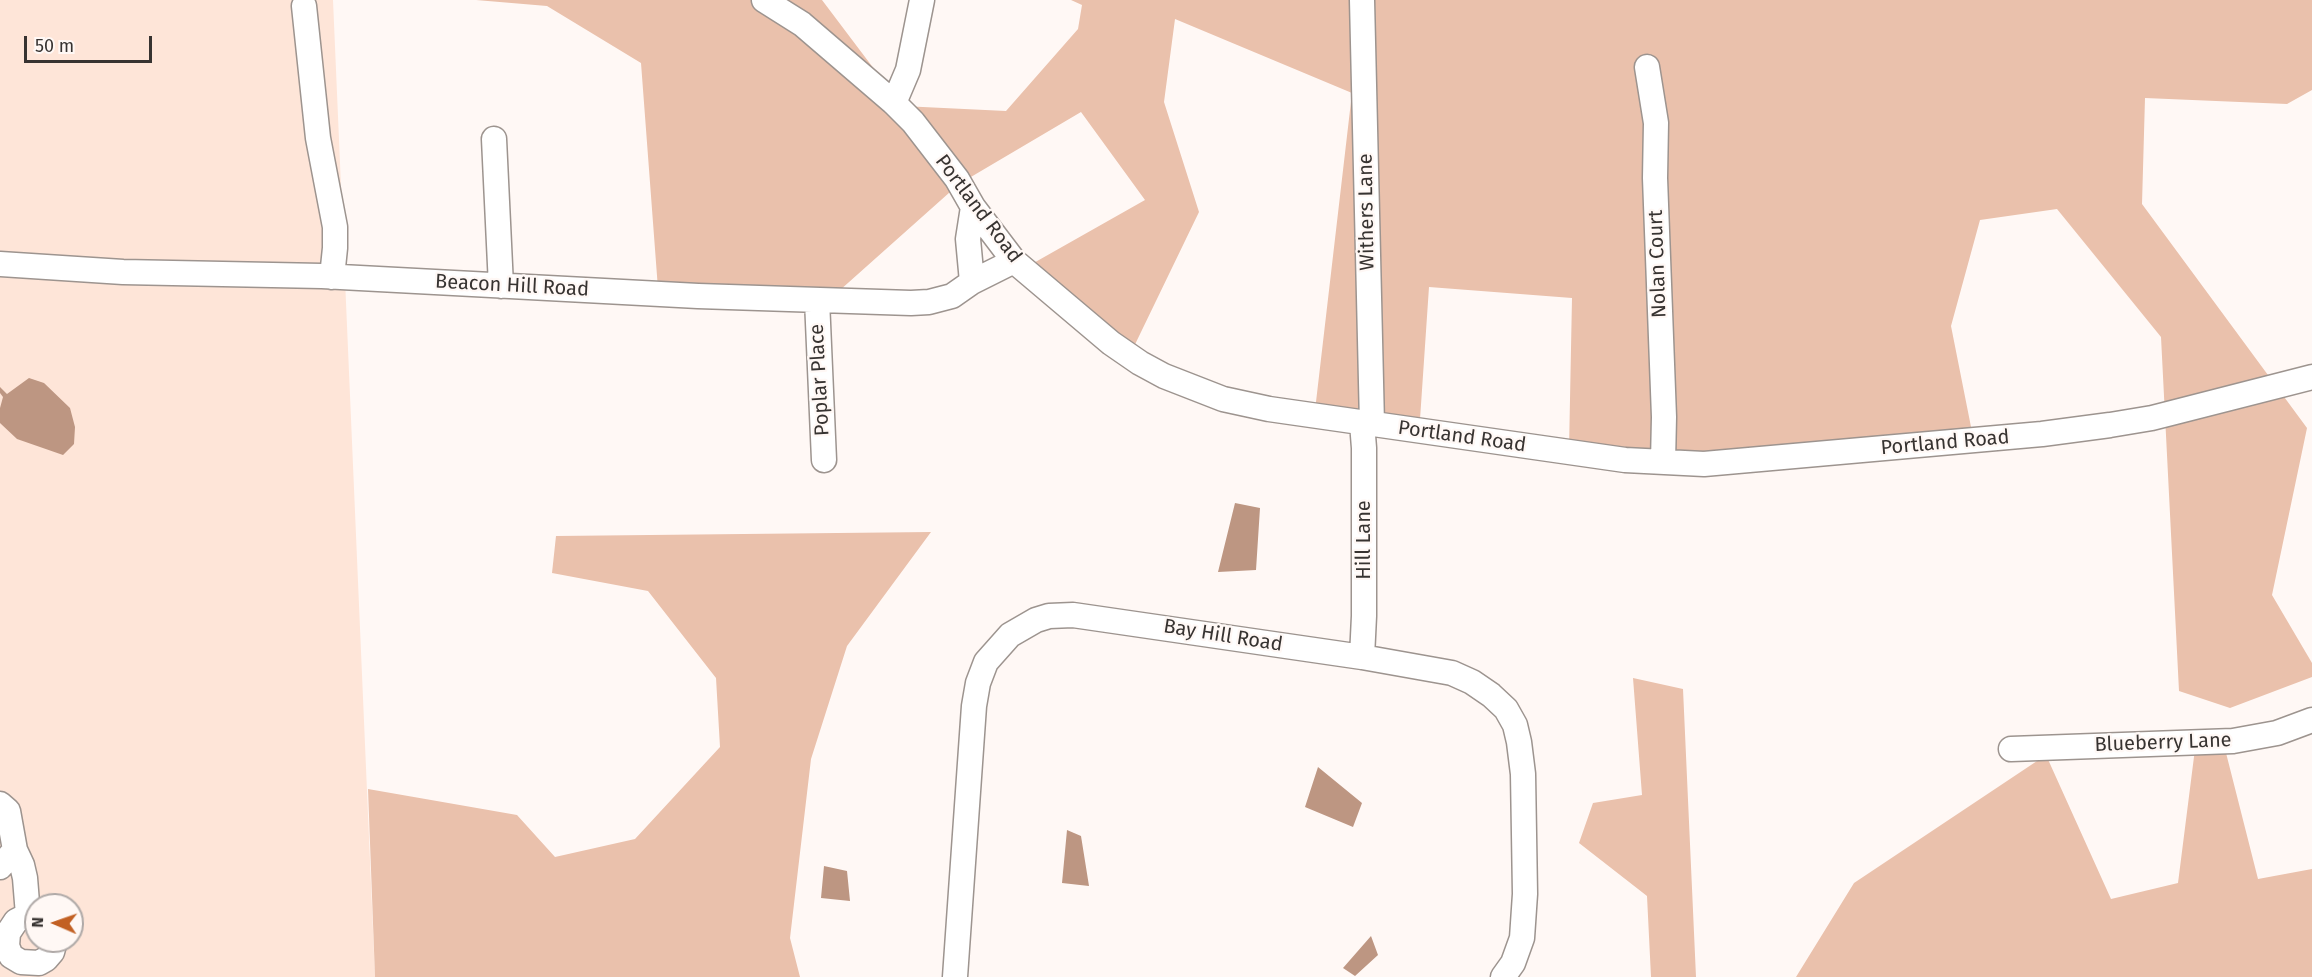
<!DOCTYPE html>
<html>
<head>
<meta charset="utf-8">
<style>
  body { margin:0 }
  #map { position:relative; width:2312px; height:977px; overflow:hidden; background:#fff8f5; font-family:"Fira Sans",sans-serif }
  canvas { display:block }
  .north { position:absolute; left:24px; top:893px; width:60px; height:60px; box-sizing:border-box; background:#fff8f5; border:2px solid #afa9a7; border-radius:50%; rotate:272deg; font-size:16px; font-weight:700; line-height:24px; text-align:center; color:#373331 }
  .north::after { content:''; display:block; margin:auto; width:21px; height:27px; background:#c26023; clip-path:polygon(50% 0,100% 100%,50% 72%,0 100%) }
  .scale { position:absolute; left:24px; top:36px; width:128px; height:27px; box-sizing:border-box; border:3px solid #373331; border-top:0; padding-left:8px; font-size:18px; line-height:21px; white-space:nowrap; color:#373331; -webkit-text-stroke:4px #fff8f5; paint-order:stroke }
</style>
</head>
<body>
<div id="map">
<canvas width="2312" height="977"></canvas>
<div class="north">N</div>
<div class="scale">50 m</div>
</div>
<script>
const ctx = document.querySelector('canvas').getContext('2d');
ctx.lineJoin = 'round';
function fill(path, color) {
  ctx.fillStyle = color;
  ctx.fill(path, 'evenodd');
}
function poly(rows) {
  const path = new Path2D();
  for (const r of rows) {
    path.moveTo(r[0], r[1]);
    for (let i = 2; i < r.length; i += 2) path.lineTo(r[i], r[i + 1]);
  }
  return path;
}
function strokePath(path, color, width, dash) {
  ctx.strokeStyle = color;
  ctx.lineWidth = width;
  ctx.lineCap = dash ? 'butt' : 'round';
  ctx.setLineDash(dash || []);
  ctx.stroke(path);
}
function drawText(font, color, halo, rows, align = 'center') {
  ctx.font = font + ' "Fira Sans",sans-serif';
  ctx.lineWidth = 4.5;
  ctx.setLineDash([]);
  ctx.textBaseline = 'middle';
  ctx.strokeStyle = halo;
  ctx.fillStyle = color;
  for (const [text, x, y, turn = 0] of rows) {
    ctx.save();
    ctx.translate(x, y);
    ctx.rotate((+turn || 0) * Math.PI / 180);
    ctx.textAlign = isNaN(turn) ? turn : align;
    if (halo) ctx.strokeText(text, 0, 0);
    ctx.fillText(text, 0, 0);
    ctx.restore();
  }
}
const green = poly([
  [0,0,333,0,375,977,0,977],
  [36,905,72,905,72,941,36,941]
]);
const forest = poly([
  [476,0,822,0,902,106,1006,111,1078,29,1082,5,1071,0,2312,0,2312,90,2287,104,2145,98,2142,204,2307,428,2272,595,2312,663,2312,677,2230,708,2179,691,2161,337,2057,209,1980,220,1951,326,1973,437,1686,468,1569,450,1572,298,1429,287,1419,434,1314,419,1352,93,1175,19,1164,102,1199,212,1127,361,1023,269,1145,200,1081,112,959,184,830,299,658,289,641,63,547,6],
  [931,532,847,646,811,759,790,938,800,977,375,977,368,789,517,815,555,857,635,839,720,747,716,678,648,591,552,573,556,536],
  [1633,678,1683,689,1696,977,1651,977,1647,896,1579,843,1593,803,1642,795],
  [2196,741,2224,745,2258,879,2312,869,2312,977,1796,977,1854,883,2046,755,2111,899,2178,883]
]);
const water = poly([
  [29,378,44,383,70,408,75,427,74,444,63,455,17,439,0,423,0,408,3,397,0,393,0,387,7,394],
  [1235,503,1260,508,1256,570,1218,572],
  [1318,767,1362,803,1353,827,1305,807],
  [1067,830,1081,836,1089,886,1062,883],
  [824,866,847,871,850,901,821,898],
  [1371,936,1378,955,1355,976,1343,968]
]);
const minor = poly([
  [764,0,802,24,894,103,913,122,957,179,973,207,1014,261,1111,343,1140,363,1164,376,1223,399,1269,409,1625,460,1704,464,2042,434,2110,425,2152,418,2312,377],
  [1362,0,1372,424],
  [304,6,318,138,335,227,335,248,332,277],
  [1647,67,1656,123,1655,178,1664,417,1663,462],
  [894,103,908,70,922,0],
  [494,139,501,286],
  [0,264,123,272,322,276,698,296,911,303,929,302,952,296,972,282,1014,261],
  [972,282,968,239,973,207],
  [817,300,824,460],
  [1362,657,1364,616,1364,448,1362,423],
  [2011,749,2233,741,2277,733,2312,720],
  [0,804,8,811,15,850,0,867],
  [15,850,22,865,25,878,28,915],
  [36,917,28,915,16,921,8,933,7,946,11,956,21,962,39,963,46,959,52,952,55,941],
  [955,977,974,706,978,683,986,662,1010,635,1036,620,1049,616,1073,615,1362,657,1452,673,1472,682,1491,695,1506,709,1515,725,1519,742,1523,774,1525,894,1522,938,1513,963,1503,977]
]);
const streetNames = [
  ["Portland Road",978,209,53],
  ["Withers Lane",1367,212,-91],
  ["Nolan Court",1658,264,-92],
  ["Beacon Hill Road",512,286,3],
  ["Poplar Place",820,380,-93],
  ["Portland Road",1462,437,8],
  ["Portland Road",1945,443,-5],
  ["Hill Lane",1364,540,-90],
  ["Bay Hill Road",1223,636,9],
  ["Blueberry Lane",2163,743,-2]
];
fill(green, '#fee5d8');
fill(forest, '#eac1ac');
fill(water, '#bd9682');
strokePath(minor, '#9d948f', 27);
strokePath(minor, '#fff', 24);
drawText('20px', '#373331', '#fff8f5', streetNames);
</script>
</body>
</html>
